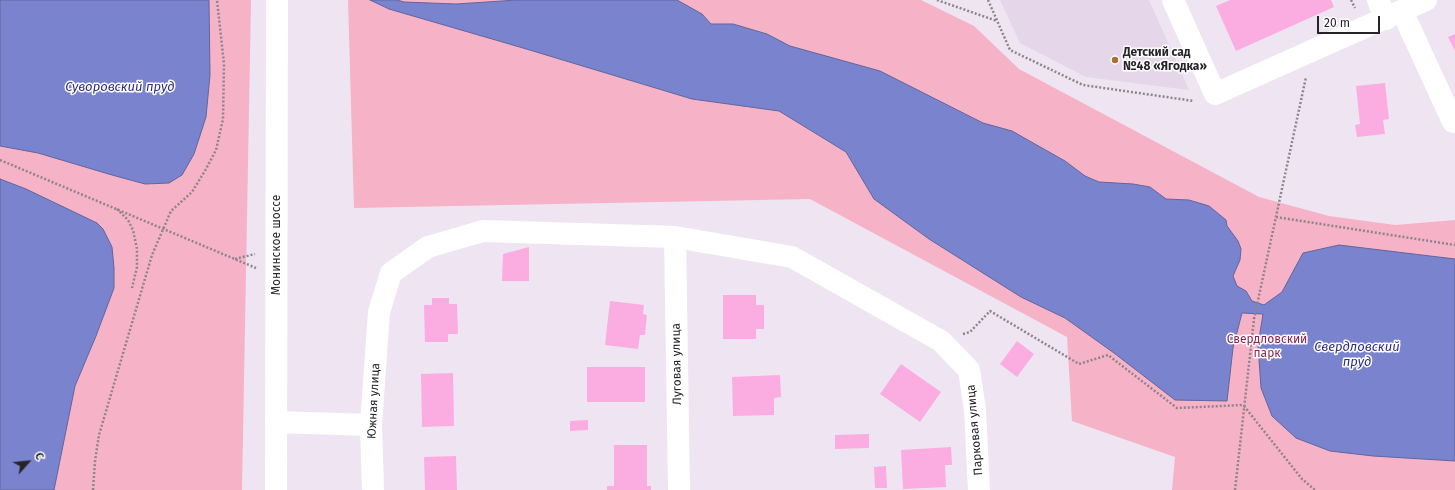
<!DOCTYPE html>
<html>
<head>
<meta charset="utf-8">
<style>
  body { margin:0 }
  #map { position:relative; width:1455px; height:490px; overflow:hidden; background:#efe4f1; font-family:"Fira Sans",sans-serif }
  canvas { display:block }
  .north { position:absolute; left:8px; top:442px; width:40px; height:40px; -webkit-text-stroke:3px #fff; paint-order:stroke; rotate:63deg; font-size:11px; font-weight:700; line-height:16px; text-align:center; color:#272429 }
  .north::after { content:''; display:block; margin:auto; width:14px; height:18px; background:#272429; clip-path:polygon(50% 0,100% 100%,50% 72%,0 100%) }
  .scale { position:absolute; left:1317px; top:16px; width:63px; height:18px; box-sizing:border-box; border:2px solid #272429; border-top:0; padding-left:5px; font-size:12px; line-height:14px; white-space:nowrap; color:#272429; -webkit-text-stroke:3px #fff; paint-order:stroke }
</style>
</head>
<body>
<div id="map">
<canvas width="1455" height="490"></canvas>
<div class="north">С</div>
<div class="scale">20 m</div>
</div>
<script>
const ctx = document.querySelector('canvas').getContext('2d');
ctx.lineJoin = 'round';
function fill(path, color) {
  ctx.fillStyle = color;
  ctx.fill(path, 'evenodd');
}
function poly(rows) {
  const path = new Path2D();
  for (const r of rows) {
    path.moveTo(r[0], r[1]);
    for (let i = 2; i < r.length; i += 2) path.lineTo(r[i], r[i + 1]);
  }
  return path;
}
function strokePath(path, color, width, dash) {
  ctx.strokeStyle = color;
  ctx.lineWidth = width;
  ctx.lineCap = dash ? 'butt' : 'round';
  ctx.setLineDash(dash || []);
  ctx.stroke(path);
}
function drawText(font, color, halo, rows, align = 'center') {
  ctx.font = font + ' "Fira Sans",sans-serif';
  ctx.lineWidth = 3;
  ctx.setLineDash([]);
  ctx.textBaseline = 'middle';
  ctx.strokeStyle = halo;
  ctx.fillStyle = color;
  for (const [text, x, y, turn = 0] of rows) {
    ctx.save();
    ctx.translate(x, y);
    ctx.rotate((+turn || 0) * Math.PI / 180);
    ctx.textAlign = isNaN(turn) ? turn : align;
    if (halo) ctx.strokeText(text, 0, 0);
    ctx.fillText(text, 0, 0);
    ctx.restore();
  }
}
const built = poly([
  [1000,0,1149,0,1189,90,1086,77,1020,43]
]);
const green = poly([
  [0,0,251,0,242,490,0,490],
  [348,0,921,0,974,26,1019,69,1259,197,1329,216,1395,225,1455,220,1455,490,1172,490,1175,457,1072,421,1067,337,810,199,354,208]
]);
const water = poly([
  [0,0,209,0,210,75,206,117,194,154,182,175,169,183,145,184,112,175,38,153,0,146,0,0],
  [370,0,397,0,404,2,456,4,517,0,677,0,702,14,711,24,733,24,767,34,790,46,880,71,983,123,1012,131,1065,161,1085,176,1099,182,1133,184,1150,187,1166,199,1189,200,1209,206,1226,220,1227,226,1238,241,1241,249,1240,260,1233,276,1237,286,1246,291,1252,301,1264,305,1282,292,1303,253,1339,245,1455,259,1455,461,1373,456,1330,451,1296,438,1272,416,1261,388,1258,345,1263,314,1242,313,1233,348,1227,401,1175,400,1114,353,1065,318,1021,297,929,239,874,199,846,152,779,111,692,99,523,48,389,9,370,0],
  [0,179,26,189,97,223,103,229,112,247,114,268,114,288,96,336,75,386,54,490,0,490,0,179]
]);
const building = poly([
  [1230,0,1331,0,1334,7,1236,51,1216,6],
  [1455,34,1455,51,1448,37],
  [1385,83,1389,119,1383,120,1385,134,1357,137,1355,125,1360,124,1356,86],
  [529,247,529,281,502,281,503,254],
  [723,295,756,295,756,305,764,305,764,329,756,329,756,339,723,339],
  [432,298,449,298,449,304,457,304,458,334,448,334,448,342,425,342,424,305,432,305],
  [610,301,644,305,643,314,647,315,645,335,640,335,638,349,605,345],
  [1017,341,1034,354,1017,377,1000,364],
  [901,364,941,392,920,422,880,394],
  [587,367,645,367,645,402,587,402],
  [453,373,454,426,422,427,421,374],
  [780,375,781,397,774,398,774,415,733,416,732,377],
  [588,420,588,430,570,431,570,421],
  [869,434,869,448,835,449,835,435],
  [614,445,647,445,647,486,651,486,651,490,607,490,607,486,614,486],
  [951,447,952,465,945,465,946,487,903,489,901,450],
  [456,456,457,490,425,490,424,457],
  [886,466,887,488,875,488,874,467]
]);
const path = poly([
  [937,0,997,21],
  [988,0,1010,50,1083,85,1194,101],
  [1351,0,1355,8],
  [0,160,256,268],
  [117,209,128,220,133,230,137,249,137,267,132,288],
  [1276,217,1455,245],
  [235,259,255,254],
  [963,334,970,332,990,311,1079,364,1108,355,1177,408,1243,405],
  [1244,406,1302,479,1315,490],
  [93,490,95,461,99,435,152,255,171,211,192,192,206,169,216,150,223,119,224,64,217,0],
  [1235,490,1254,319,1306,77]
]);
const minor = poly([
  [1173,0,1215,94,1426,0],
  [1378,0,1386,19],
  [1402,11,1453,122,1455,121],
  [675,237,679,490],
  [276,422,371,425],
  [373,490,371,425,379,312,391,273,428,247,483,231,675,237,792,257,941,341,969,370,975,410,979,490]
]);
const major = poly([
  [276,490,277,0]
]);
const markers = [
  [1115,60,4,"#ac6f33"]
];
const poiNames = [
  ["Детский сад",1123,53],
  ["№48 «Ягодка»",1123,67]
];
const streetNames = [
  ["Монинское шоссе",277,245,-90],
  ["Луговая улица",677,364,-91],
  ["Южная улица",374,401,-87],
  ["Парковая улица",975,430,-95]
];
const parkNames = [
  ["Свердловский",1267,340],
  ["парк",1267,354]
];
const waterNames = [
  ["Суворовский пруд",120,87],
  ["Свердловский",1357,347],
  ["пруд",1357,362]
];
fill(built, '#e5d6e9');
fill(green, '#f6b2c6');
fill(water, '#7a83ce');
strokePath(water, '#61669c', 1);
fill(building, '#fbade2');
strokePath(path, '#8c858e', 2.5, [2, 2]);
strokePath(minor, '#fff', 22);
strokePath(major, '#fff', 22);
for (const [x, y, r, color] of markers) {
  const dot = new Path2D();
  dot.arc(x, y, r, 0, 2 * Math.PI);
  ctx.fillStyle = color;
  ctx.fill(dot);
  strokePath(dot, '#fff', 1.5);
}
drawText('bold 12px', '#272429', '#fff', poiNames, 'left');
drawText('12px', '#272429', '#fff', streetNames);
drawText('12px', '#8e2650', '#fff', parkNames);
drawText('italic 13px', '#2f2d86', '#fff', waterNames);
</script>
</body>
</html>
